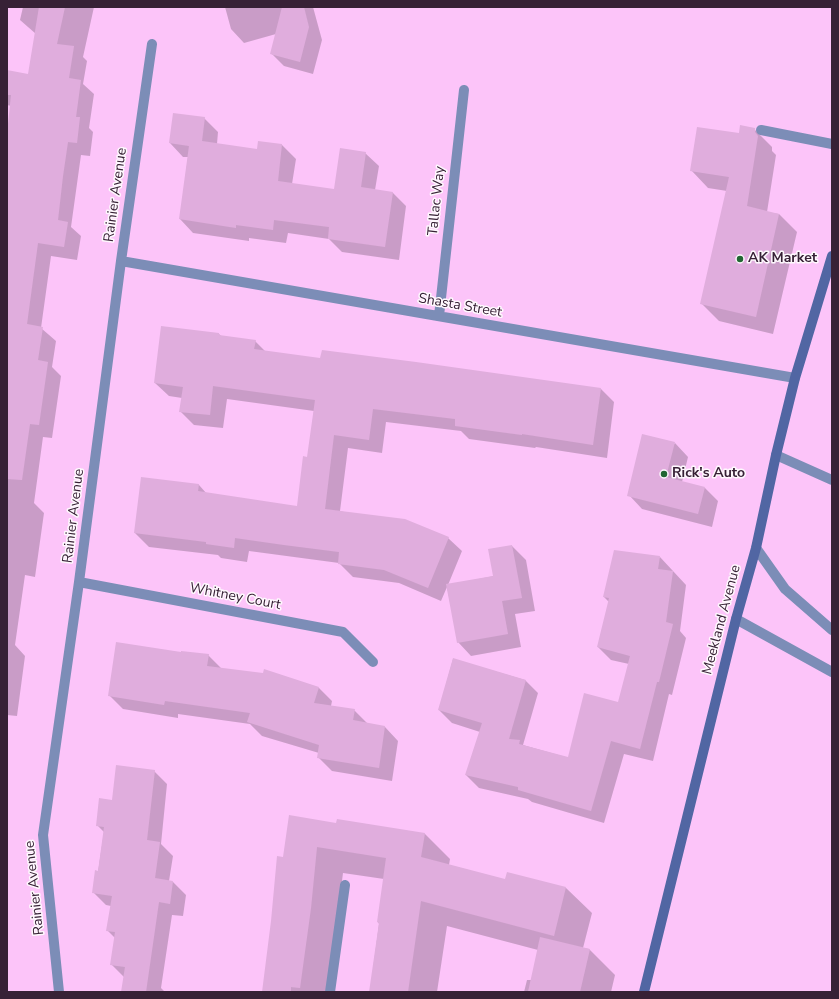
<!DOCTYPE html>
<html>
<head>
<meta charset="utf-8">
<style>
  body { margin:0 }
  #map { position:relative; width:839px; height:999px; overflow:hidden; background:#fcc4f9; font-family:"Nunito Sans",sans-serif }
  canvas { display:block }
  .frame { position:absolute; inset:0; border:8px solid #372136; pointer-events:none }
</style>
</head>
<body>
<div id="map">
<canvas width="839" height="999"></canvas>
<div class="frame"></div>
</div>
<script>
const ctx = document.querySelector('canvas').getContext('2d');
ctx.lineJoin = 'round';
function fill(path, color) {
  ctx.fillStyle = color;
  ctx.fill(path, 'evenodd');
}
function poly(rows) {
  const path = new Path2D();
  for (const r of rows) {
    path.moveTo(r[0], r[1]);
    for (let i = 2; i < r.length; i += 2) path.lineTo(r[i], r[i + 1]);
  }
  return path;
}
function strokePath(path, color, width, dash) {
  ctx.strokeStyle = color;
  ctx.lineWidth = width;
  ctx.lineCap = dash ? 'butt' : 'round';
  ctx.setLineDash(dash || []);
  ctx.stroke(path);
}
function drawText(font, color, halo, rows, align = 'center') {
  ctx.font = font + ' "Nunito Sans",sans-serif';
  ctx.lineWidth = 3;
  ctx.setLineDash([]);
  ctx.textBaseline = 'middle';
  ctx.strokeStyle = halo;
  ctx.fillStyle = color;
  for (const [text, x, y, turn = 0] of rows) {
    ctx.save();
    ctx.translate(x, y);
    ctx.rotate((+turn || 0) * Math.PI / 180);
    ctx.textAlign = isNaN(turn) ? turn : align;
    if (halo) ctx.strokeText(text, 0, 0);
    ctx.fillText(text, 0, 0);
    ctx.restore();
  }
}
const shadow = poly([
  [23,7,94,7,83,57,87,61,83,84,94,94,89,128,93,132,90,156,81,155,71,227,81,236,77,260,51,256,41,328,56,341,52,367,61,376,52,438,43,437,34,503,44,513,35,577,25,575,15,645,25,656,17,716,7,715,7,141,11,106,7,105,7,71,29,75,36,34,20,20],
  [225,7,313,7,322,40,313,74,284,66,271,53,276,34,244,43,231,29],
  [204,118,218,132,217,144,258,150,259,142,282,145,296,159,292,184,335,190,365,153,379,166,375,190,393,193,406,206,399,260,342,252,329,239,288,233,286,243,249,238,249,241,193,233,180,219,188,157,183,157,170,143],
  [754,129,772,147,772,151,776,155,767,212,779,214,797,232,773,334,719,321,701,303,727,191,708,188,691,170,739,135],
  [219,334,221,336,255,341,266,352,321,359,601,389,614,402,607,458,536,447,535,448,469,439,461,431,386,422,382,453,348,448,340,511,448,538,462,551,448,585,494,576,512,546,526,560,535,611,515,614,521,647,471,656,458,642,447,587,441,601,399,583,353,577,339,563,249,551,247,562,221,558,218,555,149,547,135,533,142,478,199,485,207,494,298,507,308,458,314,411,227,399,223,428,194,425,180,411,182,398,169,396,155,383],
  [675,443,688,457,682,482,705,488,718,501,712,527,642,509,629,495],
  [660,557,686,585,680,631,686,638,672,695,669,694,653,761,624,754,604,823,532,802,528,799,479,788,466,775,480,732,452,723,439,710,453,659,525,680,538,693,523,745,569,758,619,704,629,664,611,660,598,647,609,602,604,597],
  [182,653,208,655,222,669,319,688,332,701,331,706,354,710,368,724,385,727,398,741,392,781,332,771,318,757,319,753,262,736,250,724,178,714,178,718,123,709,109,695],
  [154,771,167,784,161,844,173,856,169,881,173,882,186,895,183,916,172,915,161,988,165,992,122,992,124,977,111,964,115,938,107,930,111,906,106,905,93,892,98,872,104,832,97,825,113,801],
  [337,824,425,834,450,859,449,865,506,880,508,873,566,888,592,913,583,948,589,949,615,975,611,992,524,992,527,980,532,980,538,950,447,926,437,992,370,992,379,924,378,922,384,879,343,873,328,992,263,992,284,858]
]);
const building = poly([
  [39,7,65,7,57,44,74,46,69,78,81,80,76,117,80,117,77,143,68,142,63,176,58,220,68,222,64,247,38,243,27,324,43,327,38,360,48,362,39,425,30,424,22,480,7,479,7,133,11,95,7,95,7,70,28,74],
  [282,7,304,7,309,27,300,62,270,54],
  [173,113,205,117,202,141,257,149,258,141,282,144,278,181,334,189,340,148,366,152,361,187,393,192,385,247,328,239,329,227,274,220,273,230,236,225,236,228,179,219,189,146,169,143],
  [740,125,755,128,755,132,758,136,747,206,779,214,756,317,700,304,729,177,690,171,697,127,739,133],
  [161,326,219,333,219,335,256,340,254,349,320,358,322,350,416,362,601,388,593,445,522,434,522,435,455,426,455,419,373,409,369,440,334,435,325,509,405,519,449,537,428,588,384,570,338,564,339,552,284,545,235,538,234,548,206,544,206,542,134,533,141,477,199,484,198,491,297,506,303,456,307,457,315,400,213,386,210,415,179,412,183,387,154,383],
  [642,434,675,442,666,477,705,487,698,514,627,496],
  [512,545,522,598,502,601,508,634,457,643,446,584,493,576,488,549],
  [614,550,660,556,658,569,673,571,666,622,673,624,659,682,657,682,640,749,611,741,591,811,518,790,518,787,465,775,482,723,438,710,453,658,526,680,509,739,520,740,519,744,568,757,584,693,618,702,630,656,597,647,609,598,603,597],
  [116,642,181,652,181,651,209,654,207,666,263,673,264,669,319,687,314,703,355,709,353,720,385,726,379,768,317,758,319,745,247,722,250,713,165,701,164,705,108,696],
  [116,765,155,770,147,840,160,842,155,878,173,881,170,904,159,902,146,992,121,992,125,967,110,965,115,932,106,931,112,896,92,893,95,870,98,871,104,827,96,826,99,798,112,800],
  [289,815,336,823,337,819,425,833,421,857,505,879,507,872,566,887,554,936,421,901,408,992,369,992,379,923,377,922,386,858,317,847,311,908,300,988,291,987,291,992,262,992,271,921,277,856,283,857],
  [540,937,590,949,580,992,528,992]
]);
const lane = poly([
  [761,130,832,144],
  [736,619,832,672]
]);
const street = poly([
  [121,261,795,378],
  [439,316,464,90],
  [776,455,832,480],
  [756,548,785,589,832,630],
  [79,582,343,632,373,662],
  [59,992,43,835,79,582,121,261,152,44],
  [330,992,345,885]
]);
const secondary = poly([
  [644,992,736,619,756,548,776,455,795,378,832,256]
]);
const markers = [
  [740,259,4,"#216632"],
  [664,474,4,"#216632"]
];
const streetNames = [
  ["Rainier Avenue",116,195,-82],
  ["Tallac Way",437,201,-84],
  ["Shasta Street",460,306,10],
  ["Rainier Avenue",74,516,-83],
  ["Whitney Court",235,597,11],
  ["Meekland Avenue",722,620,-75],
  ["Rainier Avenue",35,888,-96]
];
const poiNames = [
  ["AK Market",748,259],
  ["Rick's Auto",672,474]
];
fill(shadow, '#0003');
fill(building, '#e0addd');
strokePath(lane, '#7c8db7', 10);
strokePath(street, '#7c8db7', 10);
strokePath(secondary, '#5166a3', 10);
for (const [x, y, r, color] of markers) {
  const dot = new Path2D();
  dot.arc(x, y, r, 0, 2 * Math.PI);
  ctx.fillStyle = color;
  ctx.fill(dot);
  strokePath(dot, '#fef8fd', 1.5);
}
drawText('14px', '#372136', '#fef8fd', streetNames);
drawText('bold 14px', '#372136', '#fef8fd', poiNames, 'left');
</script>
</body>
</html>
